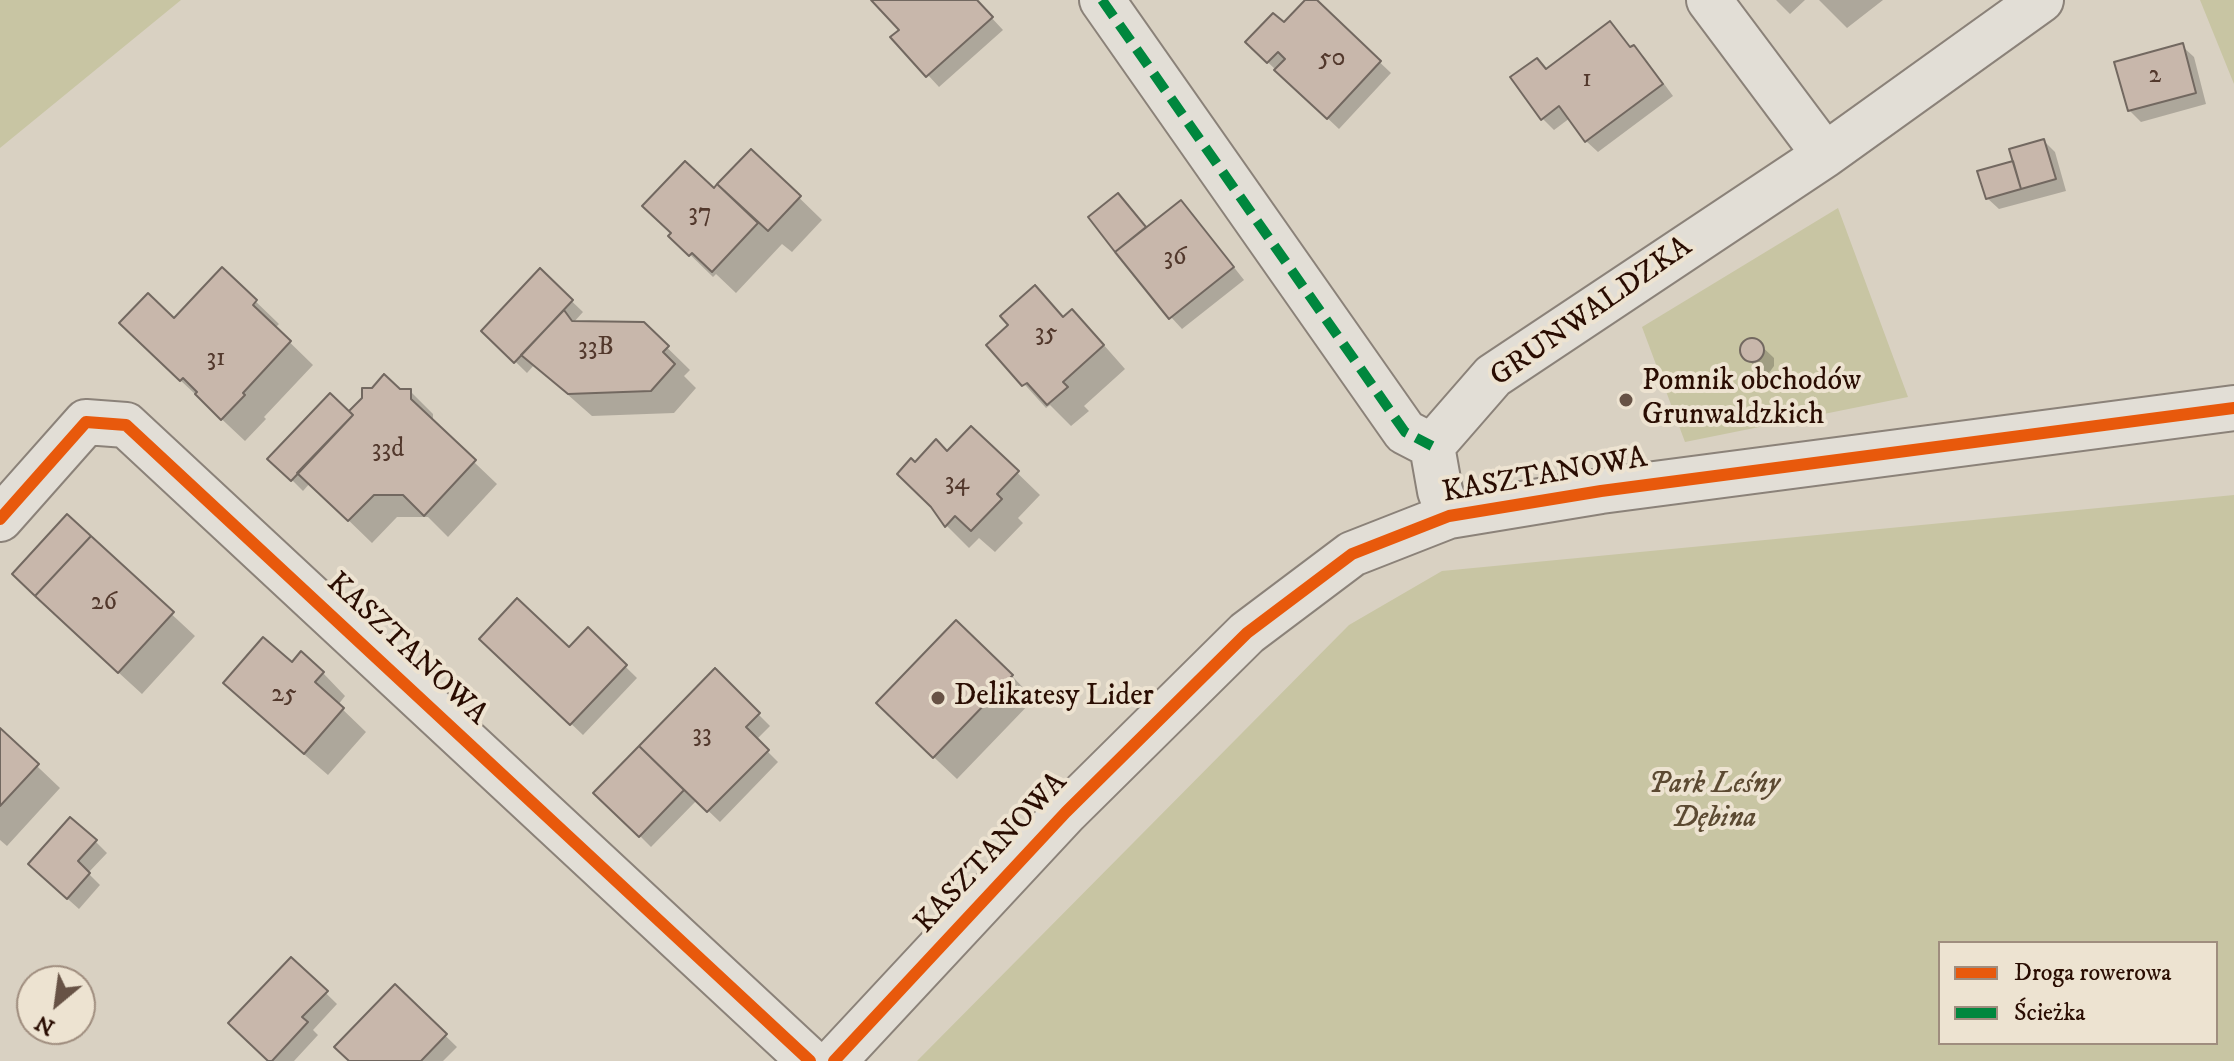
<!DOCTYPE html>
<html>
<head>
<meta charset="utf-8">
<style>
  body { margin:0 }
  #map { position:relative; width:2234px; height:1061px; overflow:hidden; background:#d9d1c2; font-family:"IM FELL DW Pica",serif }
  canvas { display:block }
  .legend { position:absolute; left:1938px; top:941px; width:280px; height:104px; box-sizing:border-box; background:#ede3d1; border:2px solid #9f8d7e; margin:0; padding:10px 14px; list-style:none; font-size:24px; color:#2a0d02 }
  .legend li { display:flex; align-items:center; gap:16px; height:40px }
  .legend b { width:40px; border:2px solid #9f8d7e }
  .north { position:absolute; left:16px; top:965px; width:80px; height:80px; box-sizing:border-box; background:#ede3d1; border:2px solid #9f8d7e; border-radius:50%; rotate:209deg; font-size:22px; font-weight:700; line-height:32px; text-align:center; color:#2a0d02 }
  .north::after { content:''; display:block; margin:auto; width:28px; height:36px; background:#675245; clip-path:polygon(50% 0,100% 100%,50% 72%,0 100%) }
</style>
</head>
<body>
<div id="map">
<canvas width="2234" height="1061"></canvas>
<ul class="legend">
<li><b style="height:10px;background:#e8590c"></b>Droga rowerowa</li>
<li><b style="height:10px;background:#00873e"></b>Ścieżka</li>
</ul>
<div class="north">N</div>
</div>
<script>
const ctx = document.querySelector('canvas').getContext('2d');
ctx.lineJoin = 'round';
function fill(path, color) {
  ctx.fillStyle = color;
  ctx.fill(path, 'evenodd');
}
function poly(rows) {
  const path = new Path2D();
  for (const r of rows) {
    if (r.length === 3) {
      path.moveTo(r[0] + r[2], r[1]);
      path.arc(r[0], r[1], r[2], 0, 2 * Math.PI);
      continue;
    }
    path.moveTo(r[0], r[1]);
    for (let i = 2; i < r.length; i += 2) path.lineTo(r[i], r[i + 1]);
  }
  return path;
}
function strokePath(path, color, width, dash) {
  ctx.strokeStyle = color;
  ctx.lineWidth = width;
  ctx.lineCap = dash ? 'butt' : 'round';
  ctx.setLineDash(dash || []);
  ctx.stroke(path);
}
function drawText(font, color, halo, rows, align = 'center') {
  ctx.font = font + ' "IM FELL DW Pica",serif';
  ctx.lineWidth = 8;
  ctx.setLineDash([]);
  ctx.textBaseline = 'middle';
  ctx.strokeStyle = halo;
  ctx.fillStyle = color;
  for (const [text, x, y, turn = 0] of rows) {
    ctx.save();
    ctx.translate(x, y);
    ctx.rotate((+turn || 0) * Math.PI / 180);
    ctx.textAlign = isNaN(turn) ? turn : align;
    if (halo) ctx.strokeText(text, 0, 0);
    ctx.fillText(text, 0, 0);
    ctx.restore();
  }
}
const green = poly([
  [0,0,181,0,0,148],
  [2200,0,2234,0,2234,84],
  [1838,208,1908,397,1685,442,1642,327],
  [2234,495,2234,1061,917,1061,1349,625,1442,571],
  [2216,943,2216,1043,1940,1043,1940,943]
]);
const shadow = poly([
  [874,0,975,0,1003,30,939,87,893,37,902,30],
  [1308,0,1314,0,1391,73,1339,129,1259,54],
  [1776,0,1805,0,1790,14],
  [1819,0,1883,0,1847,28],
  [1610,24,1632,49,1634,47,1645,58,1673,96,1598,152,1586,141,1570,118,1554,130,1542,118,1547,71],
  [2182,46,2194,57,2206,104,2141,122,2129,110],
  [2044,141,2055,152,2066,191,1999,209,1987,198,2016,162],
  [751,151,822,220,792,252,782,244,736,293,716,274,713,277,671,236],
  [1118,196,1147,229,1192,214,1244,280,1182,329,1171,317,1091,218],
  [222,269,279,324,275,328,313,365,264,417,266,419,245,441,144,346,174,320],
  [540,271,583,312,573,323,643,324,690,370,684,376,696,388,674,413,592,416,534,365,527,373,484,331],
  [1035,288,1065,319,1095,335,1125,369,1084,406,1089,411,1071,426,1050,405,1046,408,989,345,1011,326],
  [1755,340,1774,358,1774,366,1769,373,1762,373,1743,355,1743,347,1747,341],
  [373,390,410,391,433,414,433,423,497,484,448,537,428,517,397,517,372,543,310,483,303,491,270,458,350,414],
  [971,428,1040,495,1018,518,1023,523,995,552,979,538,969,548,947,526,934,508,915,465,947,453],
  [67,517,195,636,142,694,60,619],
  [588,630,637,678,583,735,482,639,569,650],
  [292,665,323,673,345,696,338,705,366,732,328,775,248,706,226,683],
  [715,671,770,726,756,740,778,762,720,822,697,800,651,847,596,792],
  [1012,676,1034,699,957,779,901,726],
  [0,731,60,788,7,846,0,840],
  [95,841,107,853,88,873,100,885,79,909,42,876],
  [291,959,337,1004,313,1030,318,1035,294,1061,271,1061],
  [395,987,457,1047,443,1061,351,1061]
]);
const building = poly([
  [871,0,977,0,993,17,926,77,890,37,899,30,871,0],
  [1305,0,1317,0,1381,61,1327,119,1274,70,1285,59,1278,52,1267,63,1245,42,1273,13,1284,22,1305,0],
  [1610,21,1630,47,1634,45,1663,84,1585,142,1559,106,1541,120,1510,77,1537,58,1546,69,1610,21],
  [2183,43,2196,93,2128,111,2114,62,2183,43],
  [2044,139,2056,179,2021,189,2009,149,2044,139],
  [751,149,801,196,768,231,717,184,751,149],
  [685,161,714,188,717,184,758,223,712,272,692,253,689,256,668,236,671,233,642,206,685,161],
  [2013,161,2021,189,1986,199,1977,171,2013,161],
  [1118,193,1146,227,1115,252,1088,217,1118,193],
  [1181,200,1234,267,1169,319,1115,252,1181,200],
  [222,267,257,300,253,305,291,341,243,393,245,395,221,420,195,394,197,392,183,378,180,381,119,323,148,293,174,318,222,267],
  [540,268,573,300,514,363,481,331,540,268],
  [1035,285,1063,317,1072,309,1104,345,1063,382,1068,387,1047,405,1027,383,1022,386,986,345,1008,325,1000,316,1035,285],
  [564,310,572,321,644,322,669,346,663,352,675,364,651,391,568,394,521,355,564,310],
  [1752,350,12],
  [384,374,400,389,411,389,411,399,476,460,424,516,403,495,374,495,348,521,297,473,353,415,349,411,362,398,362,388,372,388,384,374],
  [330,393,353,415,291,481,267,459,330,393],
  [971,426,1019,471,997,494,1002,499,971,531,955,516,945,527,931,507,897,474,911,458,915,462,936,439,947,451,971,426],
  [67,514,91,536,35,596,12,574,67,514],
  [91,536,174,612,118,673,35,596,91,536],
  [517,598,569,647,588,627,627,665,570,725,479,639,517,598],
  [956,620,1013,675,933,758,876,703,956,620],
  [263,637,292,662,301,651,324,672,315,682,344,708,304,754,223,683,263,637],
  [715,668,760,713,746,727,769,750,707,812,639,746,715,668],
  [0,728,39,764,0,806,0,728],
  [639,746,684,790,639,837,593,793,639,746],
  [70,817,97,840,78,861,90,873,67,899,28,864,70,817],
  [291,957,328,991,302,1017,308,1022,272,1061,268,1061,228,1023,291,957],
  [395,984,447,1034,421,1061,349,1061,334,1047,395,984]
]);
const minor = poly([
  [1102,0,1405,432,1432,446],
  [1709,0,1825,155],
  [1449,516,1440,491,1432,446,1493,376,1825,155,2041,0],
  [0,519,86,422,126,425,810,1061],
  [834,1061,1066,812,1247,633,1352,554,1449,516,1601,491,2234,408]
]);
const quiet = poly([
  [1102,0,1405,432,1432,446]
]);
const cycleway = poly([
  [0,519,86,422,126,425,810,1061],
  [834,1061,1066,812,1247,633,1352,554,1449,516,1601,491,2234,408]
]);
const markers = [
  [1626,400,8,"#675245"],
  [938,698,8,"#675245"]
];
const numberNames = [
  ["50",1332,60],
  ["2",2155,77],
  ["1",1587,81],
  ["37",700,215],
  ["36",1175,259],
  ["35",1046,335],
  ["33B",596,349],
  ["31",216,360],
  ["33d",388,451],
  ["34",957,484],
  ["26",104,604],
  ["25",284,696],
  ["33",702,736]
];
const streetNames = [
  ["GRUNWALDZKA",1592,313,-35],
  ["KASZTANOWA",1545,477,-10],
  ["KASZTANOWA",406,650,43],
  ["KASZTANOWA",992,854,-47]
];
const poiNames = [
  ["Pomnik obchodów",1642,383],
  ["Grunwaldzkich",1642,417],
  ["Delikatesy Lider",954,698]
];
const parkNames = [
  ["Park Leśny",1714,786],
  ["Dębina",1714,820]
];
fill(green, '#c8c5a3');
fill(shadow, '#0003');
fill(building, '#c8b7ab');
strokePath(building, '#726860', 2);
strokePath(minor, '#8b8279', 48);
strokePath(minor, '#e2ded6', 44);
strokePath(quiet, '#00873e', 10, [20, 10]);
strokePath(cycleway, '#e8590c', 12);
for (const [x, y, r, color] of markers) {
  const dot = new Path2D();
  dot.arc(x, y, r, 0, 2 * Math.PI);
  ctx.fillStyle = color;
  ctx.fill(dot);
  strokePath(dot, '#ede3d1', 3);
}
drawText('26px', '#52382c', null, numberNames);
drawText('30px', '#2a0d02', '#ede3d1', streetNames);
drawText('30px', '#2a0d02', '#ede3d1', poiNames, 'left');
drawText('italic 30px', '#5c4a32', '#ede3d1', parkNames);
</script>
</body>
</html>
